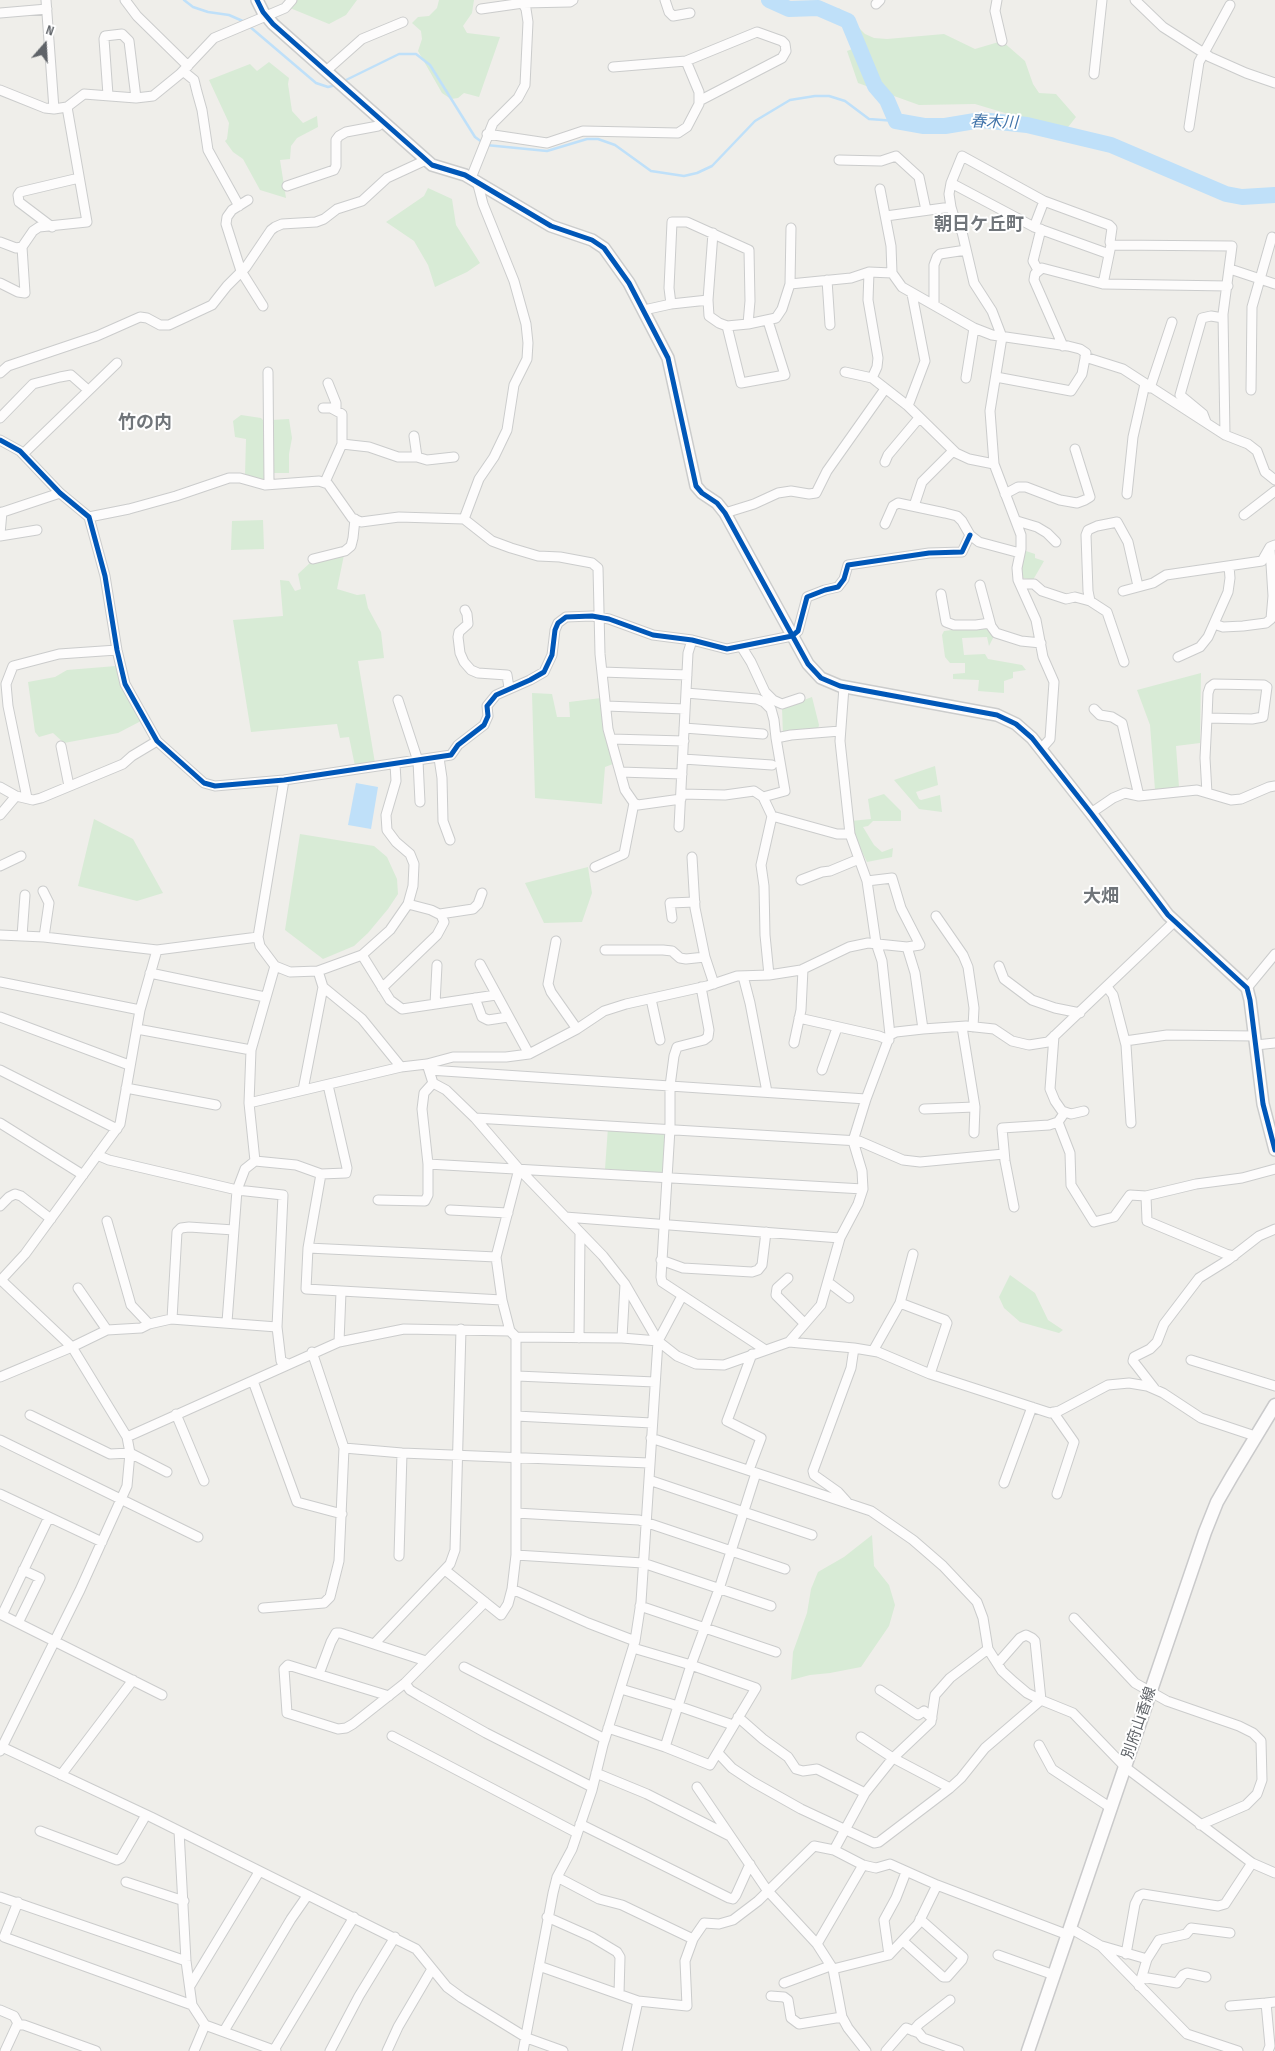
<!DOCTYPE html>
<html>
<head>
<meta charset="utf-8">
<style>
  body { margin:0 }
  #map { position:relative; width:1275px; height:2051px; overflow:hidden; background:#efeeea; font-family:"Sofia Sans Condensed",sans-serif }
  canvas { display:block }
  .north { position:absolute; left:20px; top:20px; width:50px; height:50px; -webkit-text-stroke:4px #fff; paint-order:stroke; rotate:19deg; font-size:14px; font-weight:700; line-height:20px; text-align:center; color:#5f6368 }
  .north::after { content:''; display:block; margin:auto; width:18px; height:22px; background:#5f6368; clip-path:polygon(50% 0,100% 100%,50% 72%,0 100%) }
</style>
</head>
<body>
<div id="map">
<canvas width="1275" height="2051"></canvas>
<div class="north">N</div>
</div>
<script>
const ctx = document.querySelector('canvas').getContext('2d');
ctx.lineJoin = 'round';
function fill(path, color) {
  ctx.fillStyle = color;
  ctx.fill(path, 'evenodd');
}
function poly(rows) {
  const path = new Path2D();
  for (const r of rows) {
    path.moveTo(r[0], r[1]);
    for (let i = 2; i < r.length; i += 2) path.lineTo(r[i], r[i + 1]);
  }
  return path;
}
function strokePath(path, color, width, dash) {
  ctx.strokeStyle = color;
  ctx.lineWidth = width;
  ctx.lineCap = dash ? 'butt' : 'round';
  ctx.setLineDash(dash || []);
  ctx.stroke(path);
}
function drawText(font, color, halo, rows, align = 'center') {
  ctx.font = font + ' "Sofia Sans Condensed","Noto Sans JP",sans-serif';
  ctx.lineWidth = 4;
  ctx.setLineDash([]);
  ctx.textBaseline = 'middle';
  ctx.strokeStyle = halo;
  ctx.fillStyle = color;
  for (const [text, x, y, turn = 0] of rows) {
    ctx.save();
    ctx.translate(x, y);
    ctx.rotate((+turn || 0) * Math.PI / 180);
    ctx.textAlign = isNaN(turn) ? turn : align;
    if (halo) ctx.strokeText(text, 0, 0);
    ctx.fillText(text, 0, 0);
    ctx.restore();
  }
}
const green = poly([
  [295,0,357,0,346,15,329,24,290,8],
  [439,0,474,0,472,13,463,26,467,33,500,37,479,97,464,93,458,98,451,99,442,93,418,51,422,39,421,31,412,23,418,17,429,16,437,8],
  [839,8,865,34,874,38,887,39,944,34,975,49,1002,41,1025,61,1033,84,1039,93,1056,94,1076,117,1065,131,975,104,919,105,858,83,847,51,863,45,834,13],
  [269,62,289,78,288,84,292,111,303,123,317,116,318,127,297,138,291,146,290,159,280,160,286,198,260,190,243,159,233,152,225,141,227,139,229,123,209,80,250,64,257,71],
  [428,188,452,199,456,225,480,263,467,272,435,287,428,265,414,241,386,222,424,196],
  [241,415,261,418,264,421,264,480,245,475,246,439,235,437,233,421],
  [289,419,292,438,289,454,289,473,273,473,271,420],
  [263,520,264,549,231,550,232,521],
  [1026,551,1035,554,1035,558,1044,561,1033,580,1023,578,1019,569],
  [344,555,337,589,357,595,365,594,368,608,381,632,384,658,358,661,375,763,355,766,349,737,340,738,337,724,251,732,233,620,283,616,280,580,289,581,295,591,301,589,298,574,311,562],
  [984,626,994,636,989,646,987,637,962,638,964,655,985,654,988,659,1022,665,1026,670,1013,672,1013,678,1004,681,1004,693,978,691,979,680,953,679,953,674,965,673,965,663,950,663,945,657,942,635,944,631],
  [116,666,120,672,119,678,122,686,141,721,118,733,64,743,53,733,39,737,35,732,28,682,55,677,67,670],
  [1201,673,1200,743,1176,746,1179,787,1155,790,1150,725,1137,690],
  [532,693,552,694,557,717,570,717,569,702,601,698,603,730,613,764,605,767,602,804,535,798],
  [812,697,819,725,818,729,783,735,782,708],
  [935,766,938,785,916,792,919,799,921,800,940,795,942,812,919,809,894,780],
  [884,794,901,811,901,821,873,821,868,826,863,827,874,845,882,852,893,848,892,857,867,862,856,840,851,821,871,819,868,799],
  [94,819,133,839,163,893,137,901,78,886],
  [300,834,374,846,387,857,397,879,398,894,388,909,368,933,354,946,323,959,285,930],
  [588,867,592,893,582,922,544,923,525,883],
  [608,1127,668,1131,665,1174,605,1169],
  [1010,1275,1035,1293,1048,1320,1063,1330,1059,1333,1020,1322,1004,1308,999,1297],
  [872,1535,874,1566,889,1585,895,1605,889,1626,861,1667,830,1673,810,1675,791,1680,793,1652,807,1613,811,1589,818,1572,844,1557]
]);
const water = poly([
  [356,783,378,787,371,829,348,825]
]);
const stream = poly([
  [184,0,193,7,208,12,229,15,245,22],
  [249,26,316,83,328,87,336,85],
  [344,81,399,54,416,54,430,65,475,137,486,145,547,151,587,139,598,139,615,145,651,171,684,176,697,173,712,166,755,121,790,100,815,96,829,96,845,101,869,119,896,121]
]);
const river = poly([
  [769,0,789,9,818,8,848,21,875,86,887,100,896,121,924,126,945,126,981,120,1027,125,1111,145,1226,194,1242,197,1275,195]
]);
const minor = poly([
  [46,0,54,109],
  [125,0,137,16,188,66],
  [665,0,669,12,673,16,690,13],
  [997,0,995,11,1002,41],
  [1135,0,1163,27,1210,57,1246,73,1275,83],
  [876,4,880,0],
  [481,9,523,3,570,2,573,0],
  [0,13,47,9],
  [613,67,686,61,757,32,782,41,785,44,786,51,782,58,699,101],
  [183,71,194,80,197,92,202,110,208,150,239,206],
  [326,71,362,39,403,22],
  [1094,74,1102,0],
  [0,90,45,108,54,109,67,107,84,94,136,98,153,96,180,74,214,38,285,8,292,0],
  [108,95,104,39,105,36,122,34,129,41,136,98],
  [1189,127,1199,62,1230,5],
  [487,134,547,143,583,131,678,133,687,127,699,104,699,92,686,61],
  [839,160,881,161,896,156,919,177,926,210],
  [471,178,493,123,518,98,525,85,528,22,526,9,521,0],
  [951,183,1034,227,1109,254],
  [287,186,334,170,336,166,336,140,339,136,346,132,378,126,383,122],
  [880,189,891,246,892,273,902,287,974,328,992,335,1068,346,1080,349,1086,353,1082,374,1071,391,996,377],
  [248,200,232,210,227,217,226,224,241,271,263,306],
  [886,216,951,207],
  [52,227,19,202,18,195,20,192,79,178],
  [1034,227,1044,201],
  [713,233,708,300,709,316,719,323,727,326,748,324,776,318,782,309,790,284,791,228],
  [0,242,16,248,22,247],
  [1230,269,1275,284],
  [1038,270,1033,261,1041,229],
  [869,272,868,300,878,358,877,367,872,378],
  [827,280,830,325],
  [0,283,18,292,25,293,22,247,33,231,39,227,87,222,67,107],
  [790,284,851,278,869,272,892,273],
  [1103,284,1111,245,1232,246,1223,314,1225,435],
  [671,304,669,288,672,222,687,222,749,250,750,301,748,324],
  [934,304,934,265,937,257,940,254,966,250],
  [644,310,671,304,708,300],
  [727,326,741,383,785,375,768,321],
  [1063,346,1034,280,1035,274,1042,268,1103,284,1228,286],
  [1085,357,1123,369,1225,435,1248,444,1257,451,1265,472,1275,480],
  [268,372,269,484],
  [845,372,872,378,908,406,956,453,969,459,994,464],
  [0,373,8,366,97,336,140,317,147,318,160,325,169,325,212,305,227,286,246,267,271,230,275,227,282,224,316,222,324,219,337,209,362,201,387,178,426,160],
  [966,378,974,328],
  [328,383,336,403,336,410],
  [1150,388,1172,322],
  [1251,390,1252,307,1272,237],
  [908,406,925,361,912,294],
  [323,408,331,408,342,414,342,444,369,447,398,457,417,457],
  [0,418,33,384,60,377,71,375,88,390],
  [1206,422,1203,414,1180,395,1202,318,1211,316,1223,318],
  [414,436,417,457,427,460,454,457],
  [0,440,20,451,60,493,89,517,105,576,117,650,125,684,157,741,204,783,215,786,284,780,451,755,458,745,484,725,488,716,487,706,496,695,530,680,544,672,552,655,555,630,558,623,566,617,592,616,609,619,653,635,692,640,727,649,792,636,798,631,807,597,825,590,838,587,844,579,848,565,929,553,962,552,970,535],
  [23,454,117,363],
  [885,462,888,455,919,418],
  [325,482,342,444],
  [1005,494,1018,487,1026,487,1060,500,1077,503,1085,500,1090,497,1075,449],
  [1127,494,1133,437,1145,384],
  [914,506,922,482,953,451],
  [0,513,60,493],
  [725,513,754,504,778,493,791,491,809,494,816,493,827,471,885,389],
  [1244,515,1275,491],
  [89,517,129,509,176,496,229,478,240,478,265,485,319,481,328,484,352,518,361,522,399,517,464,519,492,541,511,548,538,556,560,557,592,563,598,568,600,654,608,729,625,790,634,803,638,805,681,799],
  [464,519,479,479,494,457,507,430,514,385,527,359,528,343,526,324,514,281,483,204,477,181],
  [1017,521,1037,527,1047,533,1056,542],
  [885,524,893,506,898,503,945,513,957,516,962,521,970,535,979,542,1020,553],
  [0,534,2,512],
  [0,536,37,530],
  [313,559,345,551,351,546,353,538,355,519],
  [1020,584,1034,584,1042,591,1066,599,1075,597,1090,601],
  [980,585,991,626,996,633,1021,641,1041,643],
  [1123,591,1153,583,1166,575,1262,561,1270,547,1275,545],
  [941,594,946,622,954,625,976,625,990,623],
  [465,610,467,614,468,624,459,632,458,637,460,653,464,662,471,670,478,673,507,675,509,688],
  [1214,624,1223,627,1243,626,1266,623,1271,619,1273,596,1270,548],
  [741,646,751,662,765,692,773,700,782,704,800,698],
  [1178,657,1200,647,1208,637,1228,592,1230,578,1229,566],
  [1124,662,1107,612,1090,601,1088,591,1086,535,1088,530,1097,526,1117,522,1128,542,1138,586],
  [602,672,687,675],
  [844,687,840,741,850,834,867,881,876,943,882,961,890,1035],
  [686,693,757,699,764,702,771,709,774,720,776,738,785,791,763,797],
  [398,700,418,761,420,802],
  [606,706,685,709],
  [1094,709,1100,715,1112,717,1122,723,1139,796],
  [1207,718,1252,719,1263,717,1267,687,1264,685,1214,684,1210,687,1208,693,1207,718,1205,758,1207,793],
  [684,728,763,734],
  [776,738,791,735,840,731],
  [611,739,684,741],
  [61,746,69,786],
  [1041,749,1050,739,1054,682,1043,657,1036,620,1018,580,1017,568,1021,549,1021,535,994,464,990,411,1002,337,992,311,974,283,962,232,955,220,951,207,949,194,951,183,962,156,1044,201,1109,225,1112,228,1110,242,1111,245],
  [439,758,442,778,443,821,450,840],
  [683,759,772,765],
  [620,772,682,774],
  [284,780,258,937,260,946,275,966,290,972,318,971,362,955,390,930,408,904,413,886,414,864,410,854,396,842,387,830,386,815,396,781,395,764],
  [0,787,16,796,33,800,41,798,123,764,132,756,157,741],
  [681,794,725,795,754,791,763,797,772,816,761,865,764,886,765,935,769,975],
  [27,798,8,706,6,684,13,666,59,654,117,650],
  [1091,813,1113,798,1125,793,1139,796,1197,790,1231,800,1241,799,1269,787,1275,786],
  [0,815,16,796],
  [772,816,837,834,850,834],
  [679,827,688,653,692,640],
  [692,857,695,908,705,957,714,984],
  [0,866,21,856],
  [595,867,624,854,634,803],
  [801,880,822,872,830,871,859,859],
  [43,891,49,903,44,937],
  [440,914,473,909,478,904,482,893],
  [936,916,963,955,968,967,974,1008,973,1027],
  [672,918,670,903,695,902],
  [0,935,44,937,157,950,258,937],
  [22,936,25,895],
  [556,941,548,984,551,992,577,1029],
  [907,947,915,973,923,1029],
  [605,950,663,950,672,951,680,958,686,959,705,957],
  [362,955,390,1000,402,1009,496,995],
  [480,964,529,1054],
  [999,966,1004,979,1032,1000,1055,1008,1080,1013],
  [318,971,323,987,362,1019,401,1067],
  [150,973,265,997],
  [743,976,750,1003,767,1092],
  [0,982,140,1010],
  [701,987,709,1030,708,1037,704,1040,677,1047,674,1056,670,1086,670,1129,661,1277,662,1282,764,1349],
  [1107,987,1113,995,1126,1045,1131,1123],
  [382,988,437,935,444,922,441,915,431,910,408,904],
  [1247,988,1275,954],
  [475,998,482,1017,488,1020,508,1017],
  [651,999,660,1040],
  [435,1004,437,965],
  [0,1017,129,1065],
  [799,1018,879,1036,889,1040],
  [962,1027,975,1107,974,1133],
  [137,1029,251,1050],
  [1054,1036,1050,1089,1055,1101,1062,1111,1071,1114,1084,1111],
  [1125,1041,1167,1035,1255,1036],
  [794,1043,801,1010,803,969],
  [1256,1045,1275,1043],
  [427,1064,433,1083,446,1090,475,1118,519,1169,496,1257,502,1300,510,1331,516,1337,516,1555,512,1589,508,1604,501,1615,445,1570],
  [0,1070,117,1129],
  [429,1070,866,1099],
  [822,1070,837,1028],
  [126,1088,216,1105],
  [303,1090,323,987],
  [249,1103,401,1067,427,1064,453,1057,506,1057,529,1054,577,1029,604,1011,626,1004,707,986,737,976,769,975,801,970,849,947,868,943,907,947,920,945,901,908,892,878,867,881],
  [924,1109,975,1107],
  [475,1118,859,1141,903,1160,920,1162,1004,1154],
  [1058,1122,1070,1153,1071,1185,1094,1222,1114,1217,1130,1195,1146,1196,1196,1184,1242,1178,1275,1169],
  [0,1123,83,1175],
  [97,1155,109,1160,237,1190,283,1195,277,1327,281,1361,288,1364],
  [255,1161,249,1103,251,1050,275,966],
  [428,1164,863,1189],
  [519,1169,603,1256,625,1284,658,1341,677,1356,696,1364,724,1365,789,1342,854,1348,878,1352,930,1374,1050,1413,1059,1411,1108,1385,1129,1383,1147,1386,1163,1393,1201,1418,1255,1436],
  [321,1174,308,1248,306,1289,502,1300],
  [1146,1196,1147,1221,1226,1254,1234,1256],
  [378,1200,425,1201,428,1195,428,1164,422,1109,424,1093,433,1083],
  [0,1206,9,1197,15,1194,21,1196,51,1219],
  [1014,1207,1005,1161,1002,1128,1049,1125,1058,1122,1065,1112],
  [450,1210,508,1213],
  [565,1217,840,1238],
  [107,1221,131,1305,149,1324],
  [308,1248,496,1257],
  [661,1260,683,1268,752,1272,758,1270,762,1265,766,1232],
  [788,1278,777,1288,776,1295,804,1323],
  [0,1279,72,1347,127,1437,130,1453,127,1486,80,1590,0,1751],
  [0,1281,25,1254,120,1124,140,1010,157,950],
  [828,1282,849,1298],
  [78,1288,107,1330],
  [900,1303,945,1320,947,1323,930,1374],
  [172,1319,177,1232,181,1228,189,1227,234,1230],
  [227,1322,237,1190,245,1169,255,1161,296,1165,321,1174,346,1173,347,1168,328,1085],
  [516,1337,622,1338,658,1341],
  [579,1338,580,1234],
  [622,1338,625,1284],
  [339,1342,341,1292],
  [789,1342,821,1305,840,1238,858,1204,863,1189,862,1171,853,1141,866,1099,890,1035,896,1032,923,1029,966,1026,994,1029,1012,1041,1029,1045,1048,1042,1174,922],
  [873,1351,900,1303,913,1254],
  [1191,1360,1275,1386],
  [517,1376,655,1382],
  [0,1377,72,1347,107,1330,141,1328,149,1324,171,1319,277,1327],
  [253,1381,297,1502,342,1514],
  [1154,1388,1133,1361,1134,1357,1150,1349,1157,1342,1164,1324,1199,1278,1228,1260,1259,1236,1275,1229],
  [1053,1412,1074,1442,1057,1494],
  [176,1414,204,1481],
  [30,1415,110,1454,130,1453,167,1472],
  [516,1416,652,1423],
  [127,1437,339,1342,404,1329,510,1331],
  [651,1438,871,1511,913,1540,943,1566,977,1602,983,1618,988,1649,1002,1671,1014,1682,1027,1693,1041,1700,1073,1713,1125,1767,1252,1863,1275,1873],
  [0,1440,198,1537],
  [344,1448,402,1453,649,1463],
  [749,1470,761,1438,727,1421,752,1354],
  [649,1480,812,1535],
  [1004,1483,1032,1407],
  [0,1494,102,1542],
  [847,1502,838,1492,814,1475,813,1471,851,1368,854,1348],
  [516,1513,639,1520,785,1569],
  [516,1555,643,1563,771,1606],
  [399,1556,402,1453],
  [512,1589,588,1623,635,1641],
  [640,1606,776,1652],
  [263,1608,324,1603,330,1597,339,1561,344,1448,312,1352],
  [0,1614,162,1695],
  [2,1615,49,1517],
  [1074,1618,1135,1683,1167,1701,1239,1726,1253,1733,1261,1741,1262,1780,1257,1794,1246,1805,1200,1825],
  [18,1623,40,1578,23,1570],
  [375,1643,450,1564,455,1550,461,1329],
  [998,1663,1020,1638,1026,1635,1032,1638,1035,1641,1041,1700],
  [464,1667,605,1739],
  [319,1674,331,1642,336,1633,340,1633,426,1661],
  [405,1683,410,1690,420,1696,486,1733,592,1787],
  [621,1689,678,1706,733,1725],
  [880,1690,918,1715,924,1711,932,1718],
  [389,1696,288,1665,284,1669,287,1713,338,1729,346,1728,353,1724,405,1683,485,1602],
  [738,1717,763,1739,788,1757,796,1769,803,1771,817,1769,865,1793],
  [608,1728,665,1747,710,1765,756,1688,691,1665,633,1648],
  [392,1736,577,1833],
  [861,1737,893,1758,950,1788],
  [1039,1745,1052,1769,1111,1808],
  [0,1746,151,1817,416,1949,447,1987,462,1998,527,2038,563,2051],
  [665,1747,691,1665,719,1589,756,1473],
  [719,1754,732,1768,753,1782,801,1809,874,1843,879,1842,950,1788,961,1778,985,1748,1041,1700],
  [596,1773,647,1794,730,1836],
  [61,1775,133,1680],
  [697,1787,767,1890,817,1944,833,1969,842,2017,848,2028,866,2051],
  [580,1824,729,1898,733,1899,736,1895,750,1864],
  [40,1831,117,1860,121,1858,146,1815],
  [179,1831,186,1961,192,2005,205,2025,276,2051],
  [834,1850,865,1793,893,1758,931,1722,935,1695,950,1678,988,1649],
  [557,1877,599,1899,622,1905,693,1939],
  [126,1882,184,1901],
  [0,1897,186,1961],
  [18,1902,4,1937,192,2005],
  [547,1917,592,1937,617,1952,620,1957,619,1994],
  [1070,1928,1101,1946,1187,2034,1238,2051],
  [903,1941,943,1977,947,1977,962,1960,963,1957,920,1919],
  [817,1944,863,1865],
  [1102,1946,1147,1959],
  [1126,1954,1135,1904,1139,1896,1143,1894,1218,1906,1225,1904,1252,1863],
  [889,1955,884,1920,896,1898,906,1872],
  [998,1955,1054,1975],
  [539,1966,638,2001,687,2006,685,1961,693,1939,704,1923,719,1924,733,1920,758,1901,814,1846,834,1850,863,1865,876,1868,890,1864,937,1885,1068,1935],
  [833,1969,889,1955,918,1924,937,1885],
  [1142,1977,1177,1983,1183,1975,1187,1973,1206,1977],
  [784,1983,830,1966],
  [190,1986,259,1872],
  [1139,1986,1147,1959,1159,1940,1186,1934,1191,1928,1230,1933],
  [771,1996,784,1997,788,2000,791,2018,799,2024,842,2017],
  [1230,2006,1266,2003],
  [0,2010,14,2016,19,2025],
  [224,2031,291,1919,307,1896],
  [913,2031,919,2024,950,2000],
  [274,2050,354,1917],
  [5,2051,17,2025,24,2025,96,2051],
  [194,2051,205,2025],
  [330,2051,359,1996,395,1937],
  [387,2051,398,2027,432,1969],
  [523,2051,553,1893,557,1877,572,1849,592,1790,603,1745,635,1641,641,1602,658,1341,682,1296],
  [627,2051,638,2001],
  [886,2051,906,2028,919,2033,923,2038,959,2051],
  [1268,2051,1270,2046,1266,2003,1275,2002]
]);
const tertiary = poly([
  [257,0,263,12,273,24,432,165,465,175,551,226,592,240,604,248,629,283,668,358,696,486,702,493,717,503,725,513,808,664,821,678,840,686,997,715,1016,724,1032,738,1091,813,1168,915,1247,988,1250,1000,1263,1104,1275,1150]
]);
const secondary = poly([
  [1028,2051,1205,1532,1217,1502,1232,1476,1275,1405]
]);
const cycleway = poly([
  [257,0,263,12,273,24,432,165,465,175,551,226,592,240,604,248,629,283,668,358,696,486,702,493,717,503,725,513,808,664,821,678,840,686,997,715,1016,724,1032,738,1091,813,1168,915,1247,988,1250,1000,1263,1104,1275,1150],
  [0,440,20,451,60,493,89,517,105,576,117,650,125,684,157,741,204,783,215,786,284,780,451,755,458,745,484,725,488,716,487,706,496,695,530,680,544,672,552,655,555,630,558,623,566,617,592,616,609,619,653,635,692,640,727,649,792,636,798,631,807,597,825,590,838,587,844,579,848,565,929,553,962,552,970,535]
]);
const streetNames = [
  ["別府山香線",1140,1723,-71]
];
const waterNames = [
  ["春木川",994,123,2]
];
const quarterNames = [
  ["朝日ケ丘町",979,225],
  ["竹の内",145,423],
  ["大畑",1101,897]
];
fill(green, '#d8ebd6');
fill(water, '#bfe0f9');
strokePath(stream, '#bfe0f9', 2.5);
strokePath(river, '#bfe0f9', 16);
strokePath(minor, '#cbcccc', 11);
strokePath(tertiary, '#cbcccc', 14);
strokePath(secondary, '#cacacb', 15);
strokePath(minor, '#fdfcfc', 9);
strokePath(tertiary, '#fdfcfc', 11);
strokePath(secondary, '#fdfcfc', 12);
strokePath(cycleway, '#0057b8', 5);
drawText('15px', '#5f6368', '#fff', streetNames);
drawText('italic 16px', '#4174aa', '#fff', waterNames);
drawText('bold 18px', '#70757a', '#fff', quarterNames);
</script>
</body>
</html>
